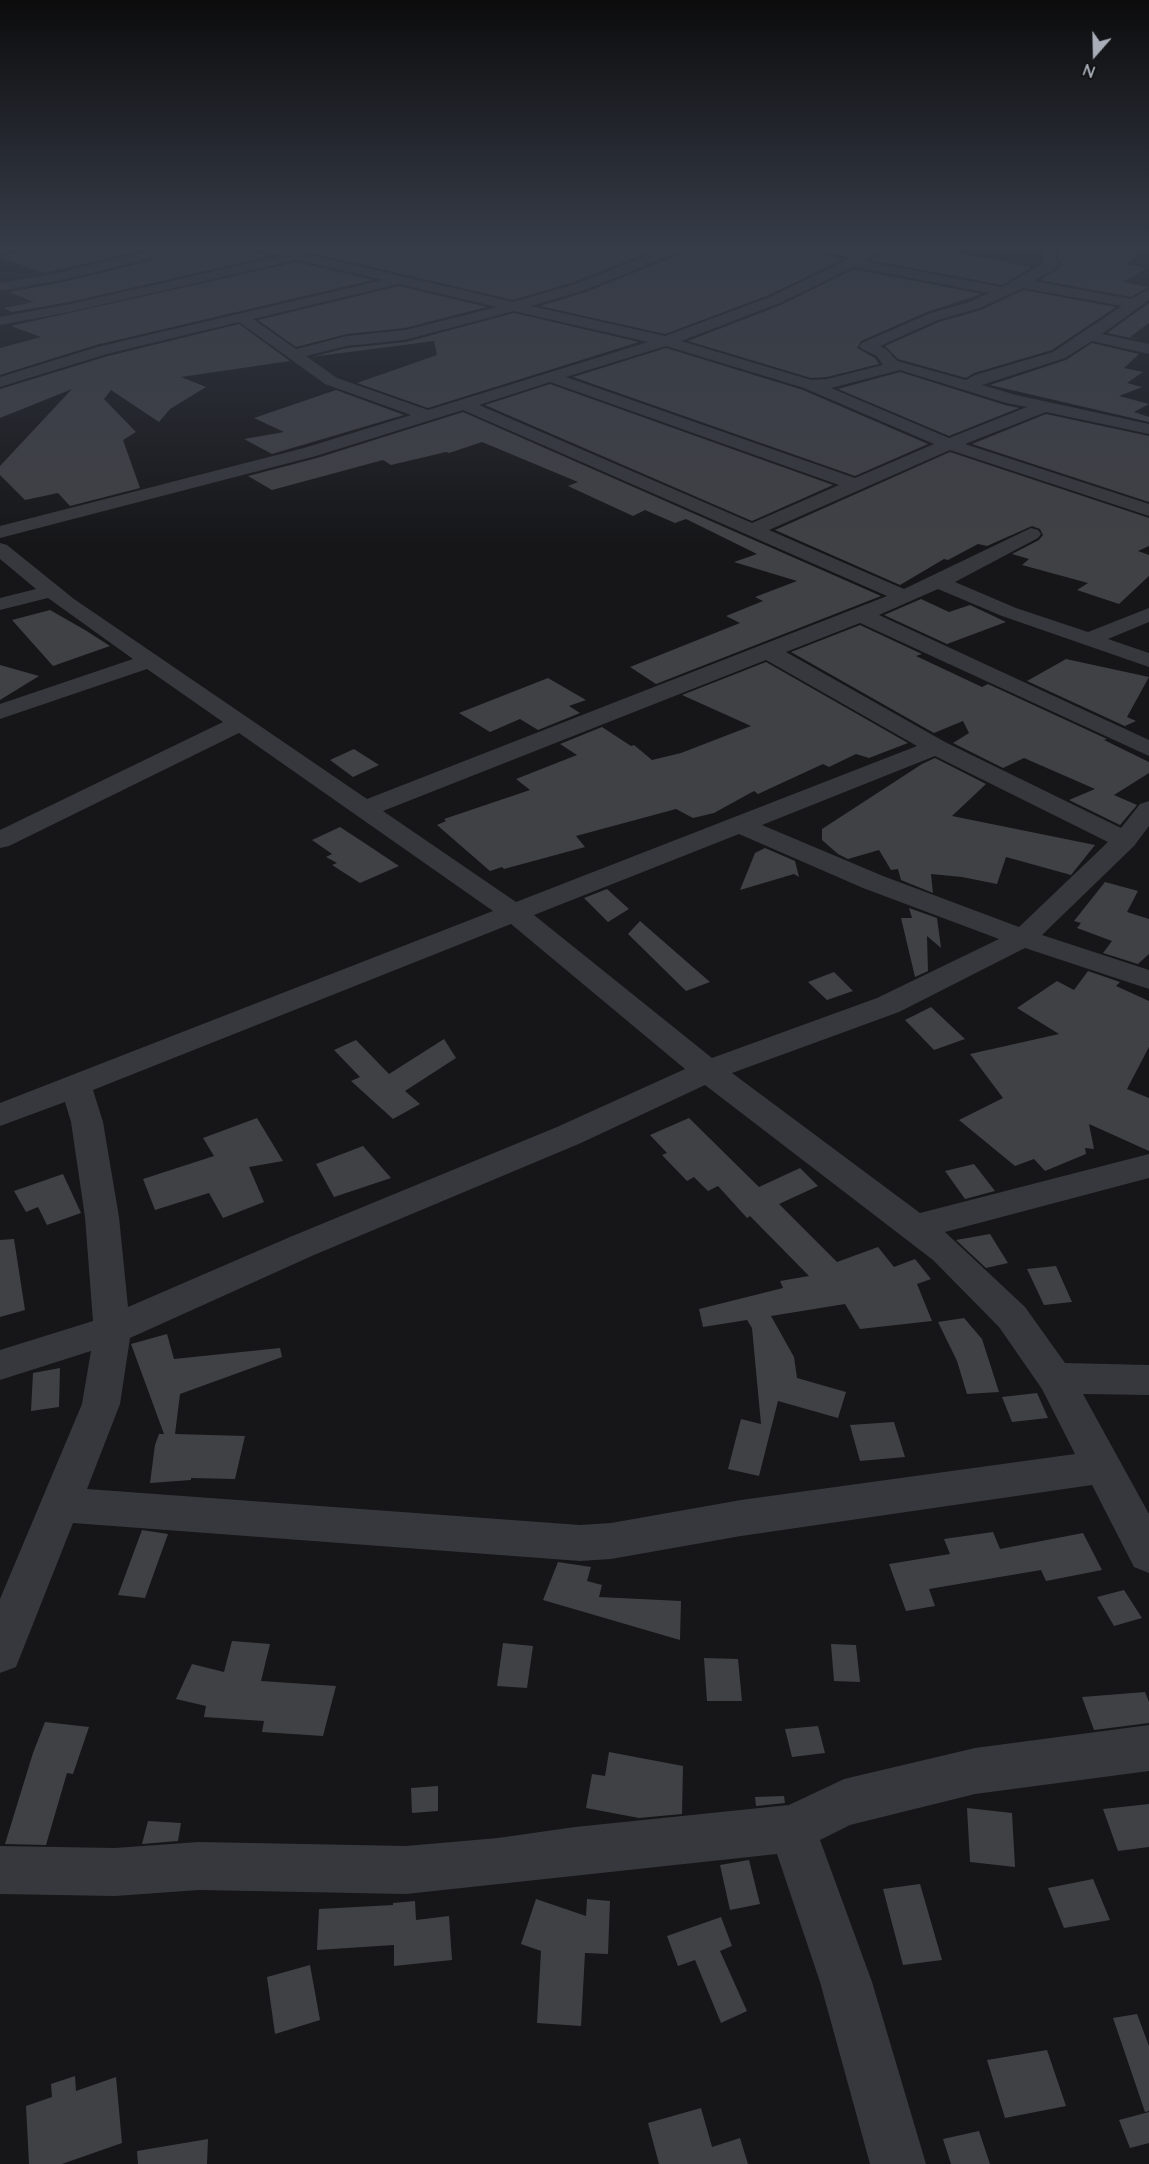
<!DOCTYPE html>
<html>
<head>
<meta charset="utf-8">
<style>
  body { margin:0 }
  #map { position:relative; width:1149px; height:2164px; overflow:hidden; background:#161618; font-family:Quicksand,sans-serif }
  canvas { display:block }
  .north { position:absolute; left:1065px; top:24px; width:60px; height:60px; -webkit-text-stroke:4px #111113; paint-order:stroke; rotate:200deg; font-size:16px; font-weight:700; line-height:24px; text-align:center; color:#a8adb8 }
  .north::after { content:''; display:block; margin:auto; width:21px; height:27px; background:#a8adb8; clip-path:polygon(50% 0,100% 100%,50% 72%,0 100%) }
</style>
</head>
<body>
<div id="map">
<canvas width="1149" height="2164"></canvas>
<div class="north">N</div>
</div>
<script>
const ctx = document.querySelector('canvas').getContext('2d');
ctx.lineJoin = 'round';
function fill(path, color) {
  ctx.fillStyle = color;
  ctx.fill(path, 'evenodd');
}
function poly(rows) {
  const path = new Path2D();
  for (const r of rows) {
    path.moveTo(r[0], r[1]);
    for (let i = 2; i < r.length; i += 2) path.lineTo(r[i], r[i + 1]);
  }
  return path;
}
const building = poly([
  [46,247,255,247,257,252,271,256,70,302,12,312,4,308,34,302,9,292,63,282,150,261,153,257,151,252,143,250,45,273,0,258,0,256],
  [286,247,663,247,574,282,513,300],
  [687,247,810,247,813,252,843,259,769,295,665,334,540,306,586,292,685,252],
  [911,247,928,247,1032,267,1002,285,869,260,884,248,905,251],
  [1066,247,1146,247,1127,264,1147,268,1123,282,1148,287,1131,297,1040,280,1058,269,1060,264,1057,254],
  [297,262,373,280,96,345,0,375,0,348,41,337,11,326],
  [854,269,982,294,927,312,861,341,857,348,875,358,879,364,827,377,811,378,688,341,781,305],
  [399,286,487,307,405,328,347,334,296,347,258,320],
  [1023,290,1116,307,1052,350,974,373,966,378,898,359,885,346,939,322,981,310],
  [1149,303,1149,323,1130,337,1141,340,1107,333],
  [514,313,639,342,428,408,357,383,437,355,434,341,311,357,347,348,406,342],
  [239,324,290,361,181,377,206,387,170,409,159,422,111,390,104,399,136,432,123,440,140,488,70,506,58,493,25,500,0,475,0,466,72,389,0,418,0,389,108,356],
  [1092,343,1139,354,1124,368,1143,372,1127,383,1142,387,1119,396,1149,404,1134,412,1149,417,1149,422,990,385,1066,360],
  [666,348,803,390,928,444,855,476,573,377],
  [900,372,1005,405,1019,408,949,436,838,389],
  [550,384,833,485,752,521,485,405],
  [336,390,404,415,272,454,244,439,284,432,254,418],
  [463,412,881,596,656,684,630,667,740,623,726,616,763,601,755,597,797,581,734,562,757,554,686,519,675,523,645,510,633,516,568,486,578,482,482,442,449,453,446,452,391,465,383,460,272,490,248,476,317,458],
  [1046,414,1149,436,1149,502,972,444],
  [950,452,1149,518,1149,546,1138,551,1149,555,1149,576,1119,604,1077,590,1088,583,1022,565,1029,559,1012,554,1039,540,1043,535,1040,529,1032,526,987,546,978,544,948,560,944,559,900,585,775,530],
  [921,599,949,612,970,605,1006,622,947,644,884,615],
  [50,610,85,630,110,646,53,666,12,620],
  [860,625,922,654,916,656,982,687,988,684,1107,739,1104,740,1149,762,1149,773,1114,795,1137,805,1120,825,1069,800,1095,789,1024,758,1003,768,953,743,969,733,963,721,934,733,791,652],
  [1066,659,1149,677,1127,717,1136,721,1125,726,1129,728,1027,681],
  [766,662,908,743,869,758,856,754,829,767,823,764,758,794,754,791,714,813,693,818,676,809,576,836,585,847,504,869,502,867,490,871,437,825,446,821,444,819,530,790,516,779,577,755,560,744,602,727,631,746,634,745,652,760,681,753,751,726,682,695],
  [0,665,39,676,0,700],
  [548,678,586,700,569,706,580,713,538,730,520,719,490,732,459,713],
  [354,749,379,765,353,777,330,760],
  [935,758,986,784,952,816,1095,845,1071,875,1006,857,997,884,962,877,931,874,933,893,901,880,898,869,891,870,879,850,848,859,838,854,822,840,822,829,922,764],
  [340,827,363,842,399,866,360,883,332,865,337,863,326,857,332,854,312,840],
  [765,848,795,861,799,877,794,874,740,890,755,853],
  [1105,882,1138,891,1127,912,1149,919,1149,954,1138,964,1103,953,1112,941,1077,928,1081,923,1074,921],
  [607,889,629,909,608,922,584,898],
  [909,908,937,918,941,948,927,936,928,971,915,977,901,918,912,918],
  [640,921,710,982,686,991,628,934],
  [1088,971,1120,982,1116,986,1149,1001,1149,1047,1127,1089,1149,1098,1149,1151,1089,1124,1094,1149,1085,1148,1086,1154,1045,1171,1034,1159,1015,1166,959,1120,1003,1098,970,1054,1059,1034,1017,1008,1057,981,1074,990],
  [834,972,853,991,827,1000,808,982],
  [931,1007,965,1039,934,1050,905,1020],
  [444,1039,456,1058,405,1091,420,1104,393,1119,351,1081,360,1077,334,1050,356,1040,389,1074],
  [257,1118,283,1161,249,1167,264,1202,223,1218,209,1193,155,1210,143,1179,214,1156,203,1138],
  [689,1118,759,1187,800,1168,818,1186,779,1204,837,1262,878,1247,894,1267,915,1259,931,1279,917,1284,932,1321,860,1329,845,1304,771,1316,794,1357,797,1378,846,1392,838,1418,778,1401,759,1476,728,1469,741,1419,761,1424,752,1328,747,1320,703,1327,699,1309,783,1288,780,1281,809,1276,750,1216,747,1218,718,1186,708,1191,694,1177,687,1181,662,1155,667,1153,650,1135],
  [363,1146,391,1178,334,1197,316,1164],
  [974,1164,995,1191,965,1199,945,1171],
  [63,1174,81,1213,47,1225,38,1207,26,1212,14,1191],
  [990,1234,1008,1263,986,1268,956,1240],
  [14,1239,25,1310,0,1317,0,1240],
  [1056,1266,1072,1302,1044,1305,1027,1269],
  [964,1318,982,1339,999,1392,967,1394,957,1361,938,1322],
  [167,1334,174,1359,280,1348,282,1357,180,1394,175,1434,245,1436,235,1479,191,1478,191,1480,150,1483,155,1445,159,1434,164,1434,131,1344],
  [60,1368,59,1407,31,1411,33,1373],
  [1037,1393,1048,1418,1012,1422,1002,1397],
  [894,1422,905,1457,860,1461,850,1425],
  [142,1530,168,1534,145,1598,118,1595],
  [993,1532,1000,1549,1083,1533,1102,1570,1046,1581,1041,1570,929,1589,935,1606,906,1611,889,1564,950,1554,944,1539],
  [558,1562,591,1567,587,1581,602,1585,599,1597,681,1601,680,1640,543,1600],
  [1124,1590,1142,1618,1114,1626,1097,1597],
  [232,1641,270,1644,261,1681,336,1686,323,1736,262,1732,264,1721,204,1717,206,1706,176,1699,192,1664,224,1672],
  [503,1643,533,1646,527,1688,497,1686],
  [831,1644,856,1645,860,1682,834,1681],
  [704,1658,738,1659,742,1701,707,1701],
  [1145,1692,1149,1702,1149,1723,1094,1730,1082,1697],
  [45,1722,89,1727,73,1774,67,1773,46,1845,5,1844,33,1753],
  [818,1726,825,1753,792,1757,785,1729],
  [609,1752,683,1766,682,1814,639,1818,586,1808,592,1774,605,1776],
  [438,1786,438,1811,412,1813,411,1788],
  [784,1796,785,1803,756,1806,755,1797],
  [1149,1804,1149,1847,1118,1851,1103,1809],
  [967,1808,1012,1813,1015,1867,970,1862],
  [148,1821,181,1823,178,1841,142,1844],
  [749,1860,760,1904,730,1910,720,1865],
  [1093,1879,1110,1920,1064,1928,1048,1888],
  [920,1884,942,1960,903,1965,883,1889],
  [536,1899,586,1916,587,1899,610,1901,608,1954,585,1953,581,2026,537,2023,541,1951,521,1944],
  [415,1901,416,1920,449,1916,452,1960,394,1966,394,1945,317,1950,319,1909,393,1905,393,1903],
  [721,1917,732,1946,720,1951,747,2011,721,2023,695,1960,678,1966,667,1936],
  [310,1965,320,2020,275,2034,267,1977],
  [1137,2014,1149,2046,1149,2111,1145,2112,1113,2018],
  [1047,2050,1066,2106,1005,2118,987,2060],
  [75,2076,76,2091,116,2077,122,2143,62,2164,29,2164,26,2106,52,2097,51,2084],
  [701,2108,712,2147,740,2138,748,2164,659,2164,648,2123],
  [1149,2112,1149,2143,1130,2148,1119,2120],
  [979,2131,990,2164,951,2164,943,2139],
  [208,2139,207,2164,138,2164,137,2151]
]);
const minor = poly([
  [0,247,17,247,15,250,0,253,0,247],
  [257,247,277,247,513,302,575,284,668,247,685,247,684,250,585,290,531,306,665,336,770,297,850,258,813,250,812,247,835,247,860,252,868,247,882,247,864,261,1002,287,1044,263,1041,252,1047,247,1061,247,1055,253,1058,265,1056,268,1034,281,1131,299,1149,289,1149,300,1102,334,1149,344,1149,354,1092,341,1065,358,982,385,1016,395,1149,424,1149,434,1046,412,965,444,1149,504,1149,516,950,450,769,530,904,589,1031,528,1038,530,1041,534,1038,538,955,582,1016,608,1088,632,1149,608,1149,622,1108,639,1149,653,1149,667,1002,616,938,589,879,615,1149,740,1149,756,860,623,786,652,945,742,1121,828,1140,804,1149,801,1149,826,1134,846,1042,935,1149,970,1149,989,1025,948,899,1012,732,1073,920,1213,1149,1154,1149,1178,945,1232,1025,1307,1065,1363,1149,1365,1149,1395,1083,1394,1149,1514,1149,1573,1134,1567,1092,1485,741,1536,611,1559,580,1561,73,1523,16,1667,0,1673,0,1599,82,1404,91,1351,0,1380,0,1350,93,1321,85,1217,71,1122,65,1102,0,1126,0,1103,493,911,239,733,9,846,0,848,0,830,223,722,147,669,0,719,0,704,133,659,48,598,0,610,0,598,36,589,0,559,0,543,7,545,74,599,367,799,887,596,463,410,316,456,0,538,0,526,304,448,411,415,325,384,239,322,107,354,0,387,0,377,97,347,383,280,297,260,70,312,0,325,0,317,70,304,280,256,258,250,257,247],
  [854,267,989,293,970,302,928,314,862,343,859,346,862,349,877,356,883,365,827,379,811,380,681,341,780,303,854,267],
  [399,284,497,307,405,330,347,336,296,349,253,319,399,284],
  [1023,288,1122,306,1053,352,975,375,966,380,897,361,887,350,880,346,938,320,980,308,1023,288],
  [514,311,648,342,428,410,337,378,306,356,347,346,405,340,514,311],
  [666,346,804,388,934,444,855,478,566,377,666,346],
  [900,370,1006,403,1027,407,949,438,831,388,900,370],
  [550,382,839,485,752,523,479,405,550,382],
  [766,660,917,746,516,902,383,811,766,660],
  [935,756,1108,842,1019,927,883,876,762,825,935,756],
  [739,834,863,888,999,939,877,998,712,1058,534,915,739,834],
  [511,924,685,1069,557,1127,290,1237,128,1307,119,1217,103,1122,93,1090,511,924],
  [705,1085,933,1260,999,1327,1042,1389,1075,1454,741,1500,611,1523,580,1525,87,1489,120,1404,130,1338,314,1255,581,1143,705,1085],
  [144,252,149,253,151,256,149,259,62,280,0,291,0,283,62,272,144,252],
  [1149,1725,1149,1771,975,1794,850,1825,820,1840,872,1982,926,2164,870,2164,820,1982,777,1854,406,1894,199,1890,115,1896,0,1894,0,1846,115,1848,199,1842,406,1846,498,1838,575,1827,789,1805,844,1779,975,1748,1149,1725]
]);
fill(building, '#404145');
fill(minor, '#37383d');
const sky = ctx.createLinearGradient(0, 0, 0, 550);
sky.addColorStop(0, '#0c0c0d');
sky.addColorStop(0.45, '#363c48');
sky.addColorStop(1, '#363c4800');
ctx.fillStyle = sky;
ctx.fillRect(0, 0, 1149, 550);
</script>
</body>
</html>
